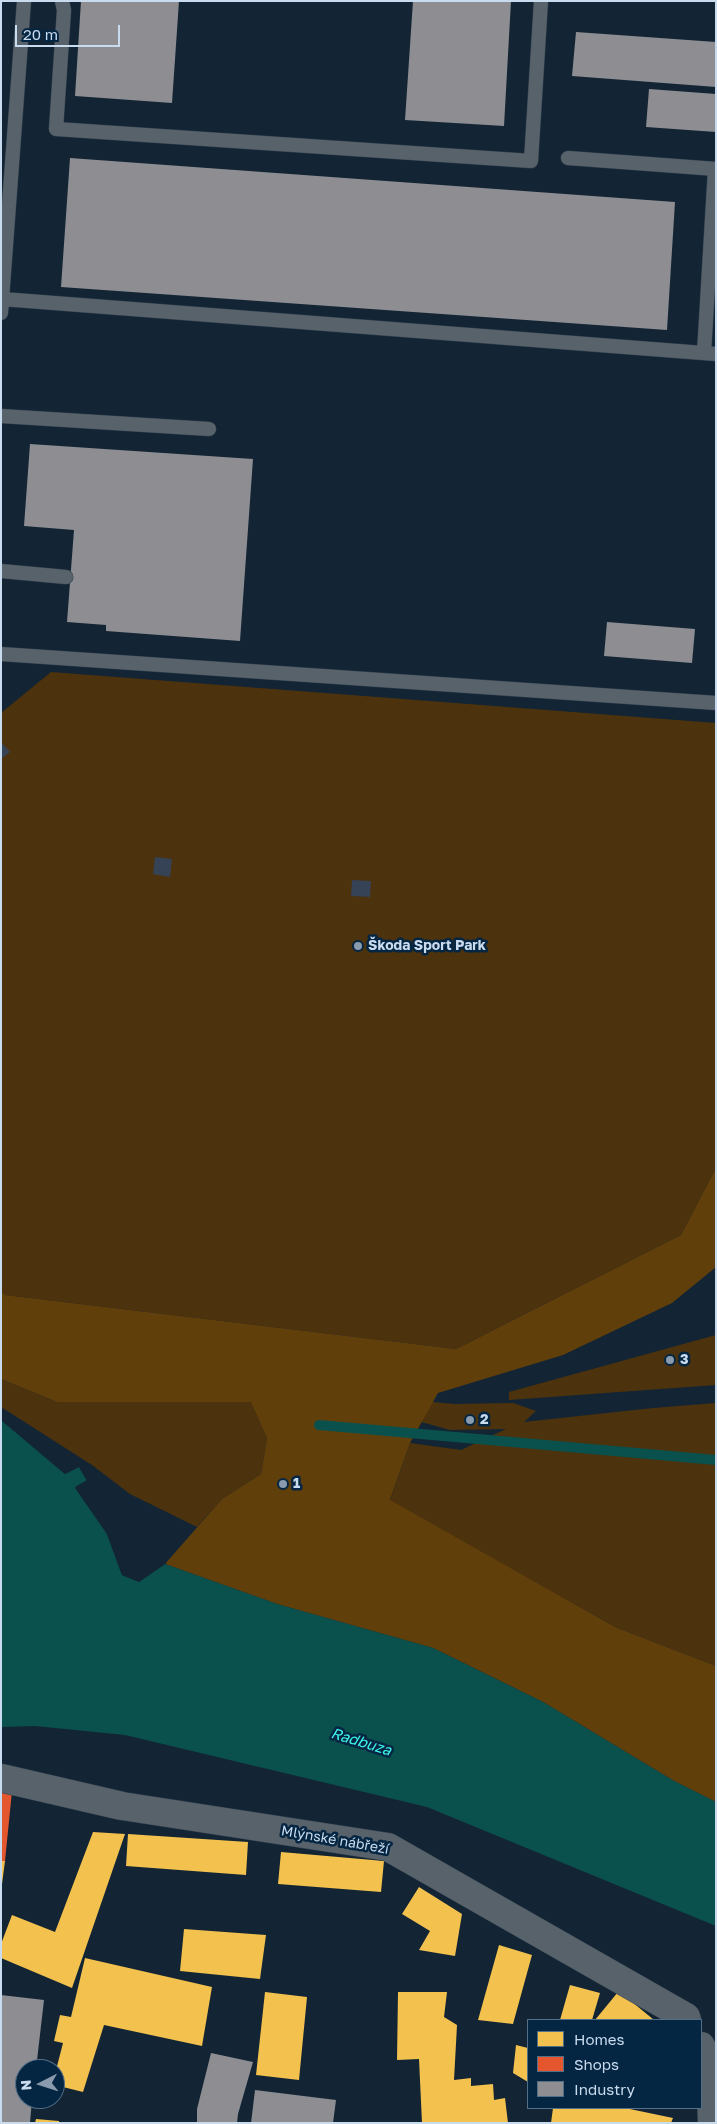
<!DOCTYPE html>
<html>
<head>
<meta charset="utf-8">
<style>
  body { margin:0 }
  #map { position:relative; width:717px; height:2124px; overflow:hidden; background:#132534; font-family:"Golos Text",sans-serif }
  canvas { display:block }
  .frame { position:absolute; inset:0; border:2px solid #c9dbee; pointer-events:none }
  .legend { position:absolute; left:527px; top:2019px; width:175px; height:90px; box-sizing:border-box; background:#052642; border:1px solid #536e87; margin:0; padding:6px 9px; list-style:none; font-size:15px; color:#c9dbee }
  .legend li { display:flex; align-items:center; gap:10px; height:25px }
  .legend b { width:25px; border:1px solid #536e87 }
  .north { position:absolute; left:15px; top:2059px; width:50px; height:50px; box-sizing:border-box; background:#052642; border:1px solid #536e87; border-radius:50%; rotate:265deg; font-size:14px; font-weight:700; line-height:20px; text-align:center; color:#c9dbee }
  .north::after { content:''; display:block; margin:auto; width:18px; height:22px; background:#899bad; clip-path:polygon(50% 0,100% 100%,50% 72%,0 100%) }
  .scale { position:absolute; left:15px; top:25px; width:105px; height:22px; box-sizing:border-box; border:2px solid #c9dbee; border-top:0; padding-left:6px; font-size:15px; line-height:18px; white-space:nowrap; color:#c9dbee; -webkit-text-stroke:4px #052642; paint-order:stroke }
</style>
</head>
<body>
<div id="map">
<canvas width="717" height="2124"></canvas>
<div class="frame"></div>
<ul class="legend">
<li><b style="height:14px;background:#f2c14e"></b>Homes</li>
<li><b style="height:14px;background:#e4572e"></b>Shops</li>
<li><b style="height:14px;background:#8d8d92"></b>Industry</li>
</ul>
<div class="north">N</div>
<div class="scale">20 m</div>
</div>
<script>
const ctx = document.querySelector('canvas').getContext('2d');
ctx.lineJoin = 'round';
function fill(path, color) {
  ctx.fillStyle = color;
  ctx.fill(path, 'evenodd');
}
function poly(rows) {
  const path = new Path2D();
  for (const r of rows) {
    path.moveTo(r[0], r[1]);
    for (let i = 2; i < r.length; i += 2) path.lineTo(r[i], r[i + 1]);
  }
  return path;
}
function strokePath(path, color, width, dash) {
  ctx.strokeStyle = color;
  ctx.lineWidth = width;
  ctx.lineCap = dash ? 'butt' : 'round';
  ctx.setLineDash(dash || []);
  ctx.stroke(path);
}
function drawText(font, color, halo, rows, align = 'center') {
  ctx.font = font + ' "Golos Text",sans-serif';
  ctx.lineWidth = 5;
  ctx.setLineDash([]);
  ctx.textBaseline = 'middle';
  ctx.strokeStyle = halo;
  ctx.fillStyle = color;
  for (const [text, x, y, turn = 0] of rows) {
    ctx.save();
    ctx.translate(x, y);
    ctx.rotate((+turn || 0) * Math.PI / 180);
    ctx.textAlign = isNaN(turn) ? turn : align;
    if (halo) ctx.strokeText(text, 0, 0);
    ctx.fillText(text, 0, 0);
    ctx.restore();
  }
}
const green = poly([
  [51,672,716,723,716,1168,681,1235,456,1349,5,1295,1,1291,1,713],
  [716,1335,716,1385,509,1400,509,1392],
  [1,1379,57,1402,251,1401,267,1438,261,1474,222,1499,197,1527,130,1494,92,1465,1,1407],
  [351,1394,454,1404,513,1403,536,1411,524,1422,653,1408,716,1403,716,1666,615,1627,390,1501,410,1443,461,1450,506,1429,450,1430,350,1402]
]);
const forest = poly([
  [716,1168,716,1267,672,1303,563,1355,438,1393,410,1443,390,1500,615,1627,716,1666,716,1802,674,1781,543,1702,433,1648,277,1604,165,1564,222,1499,261,1474,267,1438,251,1402,57,1402,1,1379,1,1291,5,1295,456,1349,681,1235]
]);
const water = poly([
  [1,1420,65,1474,79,1467,87,1481,75,1488,107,1534,122,1575,139,1582,165,1564,277,1604,433,1648,543,1702,674,1781,716,1802,716,1926,427,1807,125,1735,35,1726,1,1727]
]);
const pier = poly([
  [1,1418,66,1470,78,1464,81,1465,89,1481,78,1488,109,1533,124,1573,139,1579,164,1562,167,1562,165,1564,139,1582,122,1575,107,1534,75,1487,87,1480,79,1467,65,1474,1,1420]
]);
const homes = poly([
  [93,1832,125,1834,72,1988,1,1958,1,1944,12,1915,55,1932],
  [128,1834,248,1842,246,1875,126,1866],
  [281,1852,384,1861,381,1892,278,1884],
  [1,1861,5,1861,2,1884,1,1884],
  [419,1887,462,1914,455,1956,419,1950,430,1931,402,1914],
  [184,1929,266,1935,260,1979,180,1971],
  [499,1945,532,1955,513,2024,478,2020],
  [85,1958,212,1987,202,2046,104,2025,83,2092,55,2085,55,2074,63,2043,54,2041,60,2015,71,2017],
  [570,1985,600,1993,592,2020,560,2020],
  [265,1992,307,1997,299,2080,256,2075],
  [398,1992,447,1992,444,2017,457,2025,454,2080,471,2078,471,2086,493,2084,494,2100,505,2098,508,2123,422,2123,419,2059,397,2060],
  [618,1992,631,2001,654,2020,595,2020],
  [516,2045,528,2048,528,2082,513,2073],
  [553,2108,625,2108,673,2118,671,2123,551,2123],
  [36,2119,59,2121,59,2123,35,2123]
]);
const shops = poly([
  [1,1788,12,1791,5,1861,1,1861]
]);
const industry = poly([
  [81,1,179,1,172,103,75,96],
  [413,1,511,1,504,126,405,120],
  [576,32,716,42,716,87,572,76],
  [649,89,716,94,716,132,646,127],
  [70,158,675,202,667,330,61,287],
  [30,444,253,459,240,641,106,631,106,625,67,622,74,530,24,526],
  [607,622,695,629,692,663,604,656],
  [1,1995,44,2000,36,2069,25,2069,25,2099,32,2099,30,2123,1,2123],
  [211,2053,253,2062,238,2114,237,2123,197,2123,197,2109],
  [255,2090,336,2100,333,2123,251,2123]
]);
const stream = poly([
  [319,1425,716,1460]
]);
const building = poly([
  [1,742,10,752,1,759],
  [155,857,172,859,170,877,153,874],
  [352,880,371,881,370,897,351,896]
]);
const service = poly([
  [62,1,64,10,56,129,531,161,541,1],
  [568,158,716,169],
  [2,299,716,354],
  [1,313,24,1],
  [704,353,715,169],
  [1,416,209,429],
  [1,571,66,577],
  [1,654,716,703]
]);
const minor = poly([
  [1,1778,122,1806,388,1847,686,2017,687,2020],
  [701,2046,710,2063,712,2123]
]);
const markers = [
  [358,946,5,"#899bad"],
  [670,1360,5,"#899bad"],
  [470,1420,5,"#899bad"],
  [283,1484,5,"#899bad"]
];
const poiNames = [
  ["Škoda Sport Park",368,946],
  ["3",680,1360],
  ["2",480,1420],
  ["1",293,1484]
];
const streetNames = [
  ["Mlýnské nábřeží",335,1840,10]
];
const waterNames = [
  ["Radbuza",361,1742,17]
];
fill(green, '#4c320d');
fill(forest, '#613f0b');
fill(water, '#0a514d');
fill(pier, '#132534');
fill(homes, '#f2c14e');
fill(shops, '#e4572e');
fill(industry, '#8d8d92');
strokePath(stream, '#0a514d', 10);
fill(building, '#364255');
strokePath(service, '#33414f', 15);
strokePath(minor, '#33414f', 29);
strokePath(service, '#58626b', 14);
strokePath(minor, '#58626b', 28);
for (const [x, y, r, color] of markers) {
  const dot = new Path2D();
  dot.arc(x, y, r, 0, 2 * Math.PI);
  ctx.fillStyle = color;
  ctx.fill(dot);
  strokePath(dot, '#052642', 2);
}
drawText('bold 14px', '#c9dbee', '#052642', poiNames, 'left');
drawText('14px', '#c9dbee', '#052642', streetNames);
drawText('italic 15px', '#3ef7ec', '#052642', waterNames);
</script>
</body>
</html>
